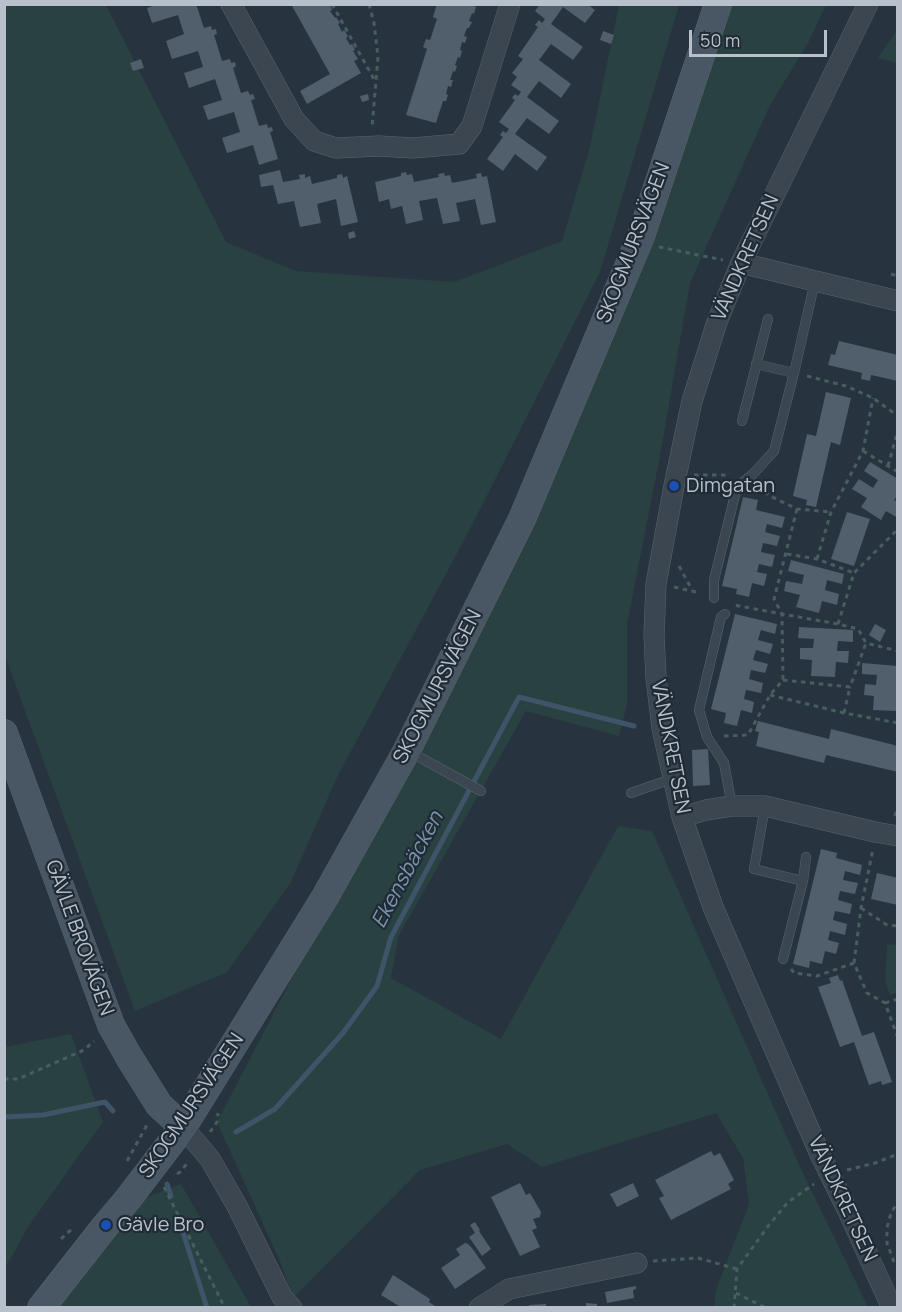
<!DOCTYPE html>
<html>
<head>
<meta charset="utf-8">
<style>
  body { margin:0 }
  #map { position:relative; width:902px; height:1312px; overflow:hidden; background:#273440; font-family:Manrope,sans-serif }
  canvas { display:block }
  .frame { position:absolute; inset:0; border:6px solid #b8c1cb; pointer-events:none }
  .scale { position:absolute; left:689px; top:30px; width:138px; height:27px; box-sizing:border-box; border:3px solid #b8c1cb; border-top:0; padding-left:8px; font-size:18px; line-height:21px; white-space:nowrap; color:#b8c1cb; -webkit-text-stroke:4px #202b36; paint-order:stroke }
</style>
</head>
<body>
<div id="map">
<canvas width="902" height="1312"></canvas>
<div class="frame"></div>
<div class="scale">50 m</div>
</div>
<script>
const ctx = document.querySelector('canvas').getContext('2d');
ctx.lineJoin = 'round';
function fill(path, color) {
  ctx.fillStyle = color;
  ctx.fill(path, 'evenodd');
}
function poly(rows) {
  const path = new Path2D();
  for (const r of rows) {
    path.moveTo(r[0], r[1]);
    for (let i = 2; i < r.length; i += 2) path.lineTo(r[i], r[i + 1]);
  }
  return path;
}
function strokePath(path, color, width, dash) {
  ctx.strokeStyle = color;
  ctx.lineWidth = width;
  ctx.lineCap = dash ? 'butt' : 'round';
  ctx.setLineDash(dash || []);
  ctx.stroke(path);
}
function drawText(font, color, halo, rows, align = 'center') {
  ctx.font = font + ' Manrope,sans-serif';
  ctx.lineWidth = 4.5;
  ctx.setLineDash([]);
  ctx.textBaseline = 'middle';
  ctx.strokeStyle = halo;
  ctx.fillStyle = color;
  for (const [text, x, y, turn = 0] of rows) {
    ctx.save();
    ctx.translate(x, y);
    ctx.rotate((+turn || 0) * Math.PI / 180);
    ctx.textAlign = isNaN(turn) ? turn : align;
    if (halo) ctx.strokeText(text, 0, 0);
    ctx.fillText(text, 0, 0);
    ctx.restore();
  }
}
const green = poly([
  [5,5,106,5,226,242,296,271,454,282,562,241,590,147,619,5,679,5,600,272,470,529,337,777,291,882,227,972,135,1011,5,656],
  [728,5,826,5,808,43,770,105,690,283,660,456,627,624,627,704,619,736,526,711,399,935,391,978,501,1039,618,826,652,831,800,1167,868,1307,714,1307,716,1290,749,1204,743,1158,716,1113,542,1167,507,1144,420,1170,293,1298,280,1261,217,1122,329,907,516,552],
  [897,30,897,63,878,58],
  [887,944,897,945,897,993,890,995,885,980],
  [71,1034,103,1122,26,1230,13,1255,5,1266,5,1047],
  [181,1184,251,1307,50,1308,131,1203]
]);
const stream = poly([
  [4,1117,43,1115,105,1102,113,1111],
  [236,1132,275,1109,343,1033,377,986,391,937,519,697,634,726],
  [167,1184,171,1196],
  [180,1223,207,1308]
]);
const building = poly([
  [158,4,196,4,204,28,211,26,212,30,216,29,217,34,214,35,222,61,230,59,231,63,235,62,236,66,233,68,241,93,248,91,250,95,253,94,255,99,251,100,259,126,267,124,268,128,272,127,273,131,270,132,278,159,259,165,253,145,227,153,222,138,240,132,234,112,208,120,203,106,222,100,215,79,189,88,184,73,203,67,198,51,172,59,166,41,184,34,178,15,152,23,147,8],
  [291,4,330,4,332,10,330,11,335,18,336,17,340,23,338,24,342,32,344,30,348,36,346,38,350,45,352,44,355,50,353,51,358,59,354,61,361,73,307,104,300,91,330,74],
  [437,4,475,4,474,6,476,7,474,14,472,13,469,21,472,22,469,28,467,28,464,36,467,37,465,43,462,42,460,50,462,51,460,58,458,57,455,65,457,66,455,72,453,71,450,80,453,80,451,87,448,86,446,94,448,95,446,101,443,101,436,123,406,115,427,49,423,47,426,39,430,40,437,19,433,17],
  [540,4,587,4,595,10,585,23,563,7,551,24,583,47,573,60,551,44,539,60,571,84,561,98,539,81,527,97,559,121,549,134,527,118,515,134,547,157,537,171,515,154,503,171,487,159,503,137,500,135,503,131,506,133,509,129,499,122,515,100,512,98,515,94,518,96,521,92,511,85,517,77,512,73,523,59,518,56,538,27,535,25,539,20,542,23,545,19,535,11],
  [603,31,614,35,611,44,600,40],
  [141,59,144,68,133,71,130,63],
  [368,94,369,100,362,102,360,96],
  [280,170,283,182,300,179,299,175,305,174,305,178,310,176,312,184,337,178,337,175,342,174,343,178,347,176,358,222,341,226,336,199,317,204,321,223,300,227,294,201,278,204,273,185,261,187,259,175],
  [406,172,407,175,412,174,414,182,439,177,438,174,444,173,445,176,450,175,452,183,477,178,476,174,481,173,482,177,487,176,496,222,481,225,475,199,456,203,460,221,443,224,437,198,419,201,423,220,406,224,402,206,391,209,389,199,379,202,375,182,401,176,401,173],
  [354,231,356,237,349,239,348,233],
  [839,341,898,355,898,381,871,375,870,381,861,379,862,373,828,365,831,354,835,355],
  [826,392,851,398,840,445,831,442,816,507,806,505,807,500,793,496,807,434,816,436],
  [870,462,898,479,898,495,894,500,898,502,898,518,886,511,881,520,861,507,867,498,852,489,859,479,873,488,878,480,864,471],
  [743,497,758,500,756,510,785,517,782,528,767,524,765,532,780,536,777,546,763,543,761,552,775,555,772,567,759,564,757,572,767,574,764,586,752,583,749,597,736,594,737,589,722,586],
  [847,512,870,519,854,566,831,559],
  [791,560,844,574,842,584,827,580,825,590,839,594,837,605,822,601,819,613,796,607,800,595,784,591,786,581,802,584,804,575,788,571],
  [735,614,777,624,775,634,761,630,758,640,773,644,770,654,756,650,753,660,768,664,765,673,751,670,749,679,763,683,761,693,746,690,744,699,754,702,752,713,741,710,737,726,724,723,726,713,711,709],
  [875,624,886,630,880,642,869,635],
  [799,627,853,630,853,642,838,641,837,651,849,651,848,663,836,662,835,677,811,676,812,660,800,659,800,648,813,648,814,639,798,638],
  [862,663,898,666,898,698,896,711,873,710,874,696,864,695,865,684,876,685,877,675,862,674],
  [758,721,829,739,831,729,898,746,898,772,826,755,824,763,756,746,759,732,755,731],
  [708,749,710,785,693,786,692,750],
  [821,849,837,853,836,858,862,865,860,875,845,871,843,880,858,883,855,894,840,891,838,900,852,904,850,914,835,911,833,920,847,924,845,935,830,931,828,940,839,943,836,954,825,951,822,964,810,961,809,968,793,964],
  [877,873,898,878,898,905,871,899],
  [838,975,840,981,842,980,862,1036,874,1032,892,1082,882,1085,881,1081,869,1085,854,1042,840,1047,818,987,831,983,829,978],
  [711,1151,714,1156,720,1153,734,1180,728,1184,731,1189,671,1220,659,1198,664,1196,655,1180],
  [520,1183,526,1195,530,1193,541,1212,540,1217,533,1219,537,1228,532,1230,540,1247,520,1256,491,1197],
  [633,1183,639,1196,617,1207,610,1194],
  [475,1222,480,1230,479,1231,491,1249,482,1256,469,1237,475,1233,470,1225],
  [465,1243,468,1244,472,1248,486,1268,455,1289,441,1268,460,1255,456,1249],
  [393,1275,430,1299,429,1302,438,1308,402,1308,381,1295],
  [636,1286,636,1289,633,1290,634,1298,607,1303,605,1292],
  [586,1303,597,1304,597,1308,586,1308],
  [546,1304,546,1308,529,1308,529,1305]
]);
const path = poly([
  [332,4,375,81],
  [369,4,374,23,378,57,372,128],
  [659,247,723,260],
  [891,274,898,276],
  [807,376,846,386,873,398,898,416],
  [863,451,898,472],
  [888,466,898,430],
  [694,475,729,475],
  [760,484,768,495,797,509,831,512],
  [797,509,774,599,782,614,838,624,858,629,866,643,898,651],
  [787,554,817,559,854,573],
  [817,559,831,512,863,451,873,398],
  [679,566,692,590],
  [674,587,700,593],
  [838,624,854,573,898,529],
  [783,680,850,687,866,643],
  [770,695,844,713,898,723],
  [844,713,850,687],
  [724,736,748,735,770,695,783,680,782,614,734,605],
  [895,816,898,806],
  [861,908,887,925,898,926],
  [854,963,861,908,873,849],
  [791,969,794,973,817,976,854,963,867,993,885,1003,898,1038],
  [885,1003,898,999],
  [4,1079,18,1079,84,1050,94,1041],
  [210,1132,217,1122,218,1113],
  [127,1161,147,1125],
  [847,1170,875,1163,898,1154],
  [177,1174,180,1172,189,1161],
  [164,1187,225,1308],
  [61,1239,74,1227],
  [653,1261,698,1258,737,1269],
  [894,1262,887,1243,887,1228,891,1213,898,1202],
  [736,1293,766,1308],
  [734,1308,737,1269,769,1225,788,1202,814,1184]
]);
const lane = poly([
  [756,364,794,373],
  [742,421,768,319],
  [714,598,714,580,737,487,753,474,774,451,794,373,815,281],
  [725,614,721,617,699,710,707,737,724,763,732,806],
  [409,753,421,758,481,791],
  [631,793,674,778],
  [765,806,754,869,803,881],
  [783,959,803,881,806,857]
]);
const street = poly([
  [231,4,294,119,314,141,336,148,379,146,413,148,459,144,472,126,510,4],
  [741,263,898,301],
  [682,817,706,810,732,806,765,806,875,832,898,836],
  [183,1127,210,1159,237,1206,282,1297,292,1308],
  [819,1152,713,907,682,817,662,728,656,678,654,635,656,584,674,486,692,401,717,322,741,263,868,4],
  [847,1209,892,1308],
  [479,1308,509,1289,637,1263]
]);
const secondary = poly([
  [4,733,111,1025,129,1057,159,1105,183,1127],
  [41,1308,106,1225,128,1199,183,1127,325,897,406,752,522,519,641,236,718,4]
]);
const streetBridge = poly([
  [819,1152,847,1209]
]);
const markers = [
  [674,486,6,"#1a4fb4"],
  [106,1225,6,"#1a4fb4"]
];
const streetNames = [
  ["SKOGMURSVÄGEN",634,243,-69],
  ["VÄNDKRETSEN",746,258,-66],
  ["SKOGMURSVÄGEN",438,687,-63],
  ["VÄNDKRETSEN",670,747,79],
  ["GÄVLE BROVÄGEN",79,938,70],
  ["SKOGMURSVÄGEN",192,1106,-56],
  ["VÄNDKRETSEN",842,1199,65]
];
const poiNames = [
  ["Dimgatan",686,486],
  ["Gävle Bro",118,1225]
];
const waterNames = [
  ["Ekensbäcken",408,870,-62]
];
fill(green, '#294141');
strokePath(stream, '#3e5468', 5);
fill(building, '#505f6b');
strokePath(lane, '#59646e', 10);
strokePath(street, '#59646e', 21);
strokePath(secondary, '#59646e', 28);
strokePath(path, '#475d5e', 3, [4.5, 4.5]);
strokePath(lane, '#3b4650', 9);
strokePath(street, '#3b4650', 20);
strokePath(secondary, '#495663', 27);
strokePath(streetBridge, '#59646e', 21, []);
strokePath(streetBridge, '#3b4650', 20);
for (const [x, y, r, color] of markers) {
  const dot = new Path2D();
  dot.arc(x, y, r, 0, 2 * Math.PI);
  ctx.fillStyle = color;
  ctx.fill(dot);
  strokePath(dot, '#202b36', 2);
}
drawText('20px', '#b8c1cb', '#202b36', streetNames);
drawText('20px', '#b8c1cb', '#202b36', poiNames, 'left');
drawText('italic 21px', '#7a95ac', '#202b36', waterNames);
</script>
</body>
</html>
